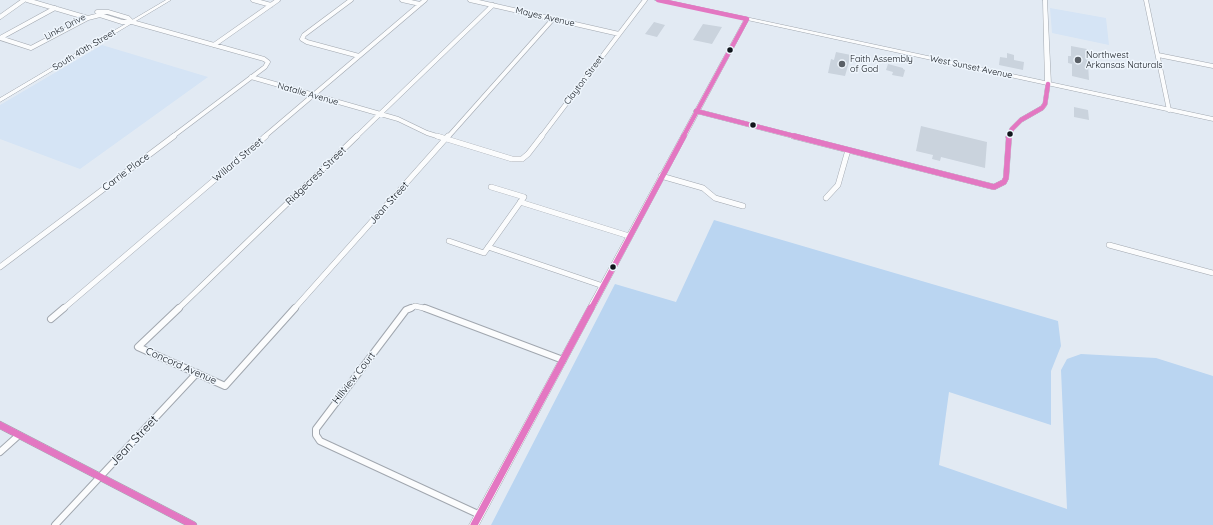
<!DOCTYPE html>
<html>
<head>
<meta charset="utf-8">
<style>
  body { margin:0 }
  canvas { display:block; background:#e2eaf3 }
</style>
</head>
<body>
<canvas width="1213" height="525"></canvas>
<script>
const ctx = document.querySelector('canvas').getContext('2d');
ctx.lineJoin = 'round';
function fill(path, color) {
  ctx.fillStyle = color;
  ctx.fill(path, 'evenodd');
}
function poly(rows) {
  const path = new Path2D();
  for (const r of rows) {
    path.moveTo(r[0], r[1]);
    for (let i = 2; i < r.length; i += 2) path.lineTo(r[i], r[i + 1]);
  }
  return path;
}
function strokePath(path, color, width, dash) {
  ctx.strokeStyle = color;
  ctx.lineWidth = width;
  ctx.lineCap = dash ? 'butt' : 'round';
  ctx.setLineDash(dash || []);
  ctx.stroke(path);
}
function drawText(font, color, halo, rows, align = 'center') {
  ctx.font = font + ' Quicksand,sans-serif';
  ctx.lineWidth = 3;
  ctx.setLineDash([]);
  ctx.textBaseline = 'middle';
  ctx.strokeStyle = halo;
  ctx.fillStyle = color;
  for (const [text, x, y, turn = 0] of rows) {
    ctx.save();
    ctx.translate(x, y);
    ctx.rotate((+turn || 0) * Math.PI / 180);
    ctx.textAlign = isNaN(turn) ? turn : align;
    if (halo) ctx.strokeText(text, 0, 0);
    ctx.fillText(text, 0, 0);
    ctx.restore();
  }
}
const built = poly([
  [1050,8,1106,18,1109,45,1052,33],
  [102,45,208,77,80,169,0,139,0,105]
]);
const green = poly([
  [714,220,1058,321,1061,346,1051,371,1051,425,949,392,939,465,1067,509,1061,370,1067,359,1081,354,1156,358,1213,376,1213,525,491,525,615,284,676,302]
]);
const building = poly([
  [654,22,665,25,657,37,645,34],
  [703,24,722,27,712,44,693,40],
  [1071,46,1087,49,1089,80,1072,76,1072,64,1068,63,1068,56,1071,56],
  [836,52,851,55,845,76,828,73,831,59,834,60],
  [1007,53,1014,55,1014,60,1024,62,1023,70,999,65,1000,57,1007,58],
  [888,64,903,68,903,69,905,70,903,77,892,75,893,72,886,70],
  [1074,107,1088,110,1089,120,1074,117],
  [921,126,987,142,985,168,941,157,940,161,932,159,933,155,916,151]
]);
const minorFar2 = poly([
  [27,0,88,18],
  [253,0,271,5],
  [351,0,304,35,302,39,307,42,359,56],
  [402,0,420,4],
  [470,0,619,34],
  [1146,0,1169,110],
  [97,12,108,12,128,18,132,22],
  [0,17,24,0],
  [0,38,31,48,88,18,100,15,122,22,132,22,264,59,268,62,265,67,172,137],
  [0,38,55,8],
  [214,45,278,0],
  [1158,55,1213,66],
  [251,77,398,119,427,133,440,137],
  [696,111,797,137],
  [264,137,425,0],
  [356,137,493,5],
  [448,137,553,19],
  [541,137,645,0],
  [1008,137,1012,129,1021,120,1042,108,1045,104,1048,84]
]);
const minorFar1 = poly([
  [437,136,512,159,522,159,528,154,542,136],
  [793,136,994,187,1004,182,1006,178,1009,136],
  [661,176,703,188,715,198,743,206],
  [826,198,838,185,848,150],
  [520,202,629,236],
  [449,241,484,253,524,197,491,187],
  [1109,245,1213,273],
  [488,247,603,286],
  [0,267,174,136],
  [63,309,266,136],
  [178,309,357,136],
  [294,309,448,136],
  [409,309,415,306,428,309]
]);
const minor = poly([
  [179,308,138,347,225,386,295,308],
  [411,308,406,310,316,429,316,435,320,441,480,515],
  [425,308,563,360],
  [51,319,64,308],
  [0,425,193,525],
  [0,452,19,435],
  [55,525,197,373]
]);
const tertiary = poly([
  [166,0,171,0,0,102,0,98,166,0],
  [1043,0,1047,0,1051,84,1048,86,1045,84,1043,0],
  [745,18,749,19,479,525,469,525,745,18]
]);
const trunk = poly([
  [655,0,666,0,1213,117,1213,121,655,0]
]);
const bus1Far2 = poly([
  [658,0,747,19,683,137],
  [696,111,798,137],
  [1008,137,1012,129,1021,120,1042,108,1045,104,1048,84]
]);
const bus1Far1 = poly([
  [794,136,994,187,1004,182,1006,178,1009,136],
  [591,309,684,136]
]);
const bus1 = poly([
  [0,425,193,525],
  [474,525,591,308]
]);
const markers = [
  [730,50,3.5,"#11161c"],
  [1078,60,4,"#5a6067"],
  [842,64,4,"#5a6067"],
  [753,125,3.5,"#11161c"],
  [1010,134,3.5,"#11161c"],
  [613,267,3.5,"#11161c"]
];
const farStreetnames = [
  ["Mayes Avenue",545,17,13],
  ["Links Drive",65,27,-28],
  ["South 40th Street",84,50,-31],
  ["West Sunset Avenue",971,67,12],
  ["Clayton Street",584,80,-53],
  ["Natalie Avenue",308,94,16]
];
const farPoinames = [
  ["Northwest",1086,55],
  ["Arkansas Naturals",1086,65],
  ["Faith Assembly",850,59],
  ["of God",850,69]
];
const streetNames = [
  ["Willard Street",238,160,-40],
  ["Carrie Place",126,172,-37],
  ["Ridgecrest Street",316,176,-44],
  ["Jean Street",389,203,-48],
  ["Concord Avenue",181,366,24],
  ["Hillview Court",354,378,-52]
];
const nearStreetnames = [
  ["Jean Street",134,441,-47]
];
fill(built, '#d5e4f5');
fill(green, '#bad5f1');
fill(building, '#cad3dd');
strokePath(minorFar2, '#a1a7af', 5);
strokePath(minorFar1, '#a1a7af', 6);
strokePath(minor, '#a1a7af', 8);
strokePath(tertiary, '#a1a7af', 1);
strokePath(trunk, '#a1a7af', 1);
strokePath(minorFar2, '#fbfcfd', 4);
strokePath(minorFar1, '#fbfcfd', 5);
strokePath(minor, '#fbfcfd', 6);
fill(tertiary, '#fbfcfd');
fill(trunk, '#fbfcfd');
strokePath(bus1Far2, '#e377c2', 4.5);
strokePath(bus1Far1, '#e377c2', 5.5);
strokePath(bus1, '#e377c2', 7);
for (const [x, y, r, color] of markers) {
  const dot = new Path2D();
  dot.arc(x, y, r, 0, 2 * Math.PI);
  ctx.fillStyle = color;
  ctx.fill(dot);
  strokePath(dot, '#eff6fd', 1.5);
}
drawText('9px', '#11161c', '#eff6fd', farStreetnames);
drawText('9px', '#11161c', '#eff6fd', farPoinames, 'left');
drawText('10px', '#11161c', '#eff6fd', streetNames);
drawText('12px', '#11161c', '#eff6fd', nearStreetnames);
</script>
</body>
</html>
